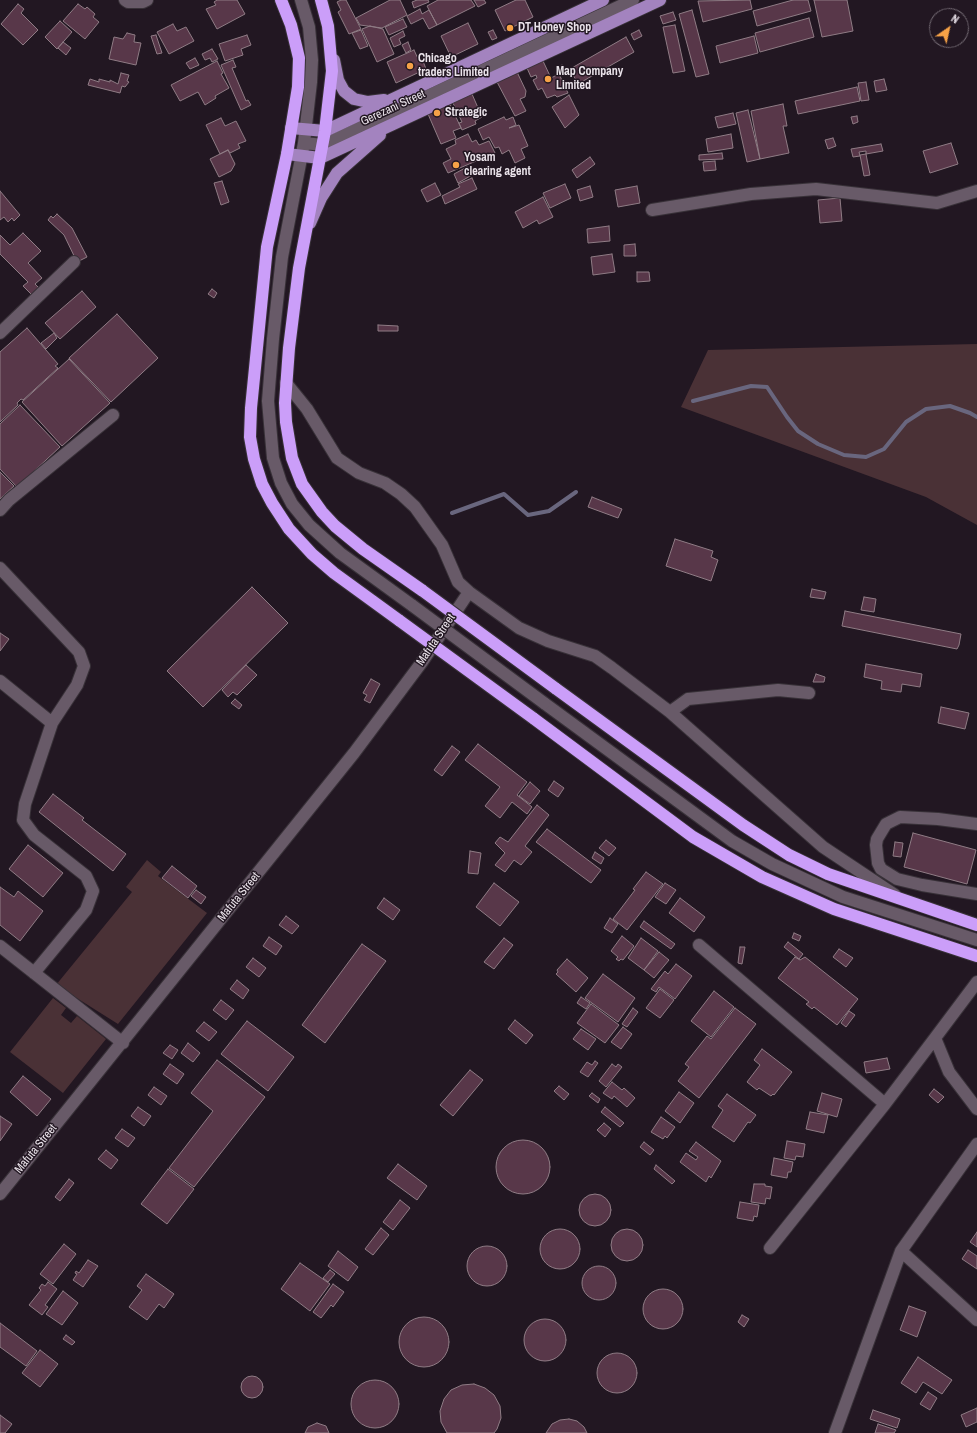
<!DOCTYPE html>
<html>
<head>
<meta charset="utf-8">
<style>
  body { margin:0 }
  #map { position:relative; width:977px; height:1433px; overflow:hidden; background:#221722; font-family:"Archivo Narrow",sans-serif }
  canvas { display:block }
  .north { position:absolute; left:929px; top:8px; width:40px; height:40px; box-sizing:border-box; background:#221722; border:1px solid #726972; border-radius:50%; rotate:34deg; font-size:11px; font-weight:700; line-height:16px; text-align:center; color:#eae3ea }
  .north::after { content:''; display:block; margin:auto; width:14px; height:18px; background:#f6a247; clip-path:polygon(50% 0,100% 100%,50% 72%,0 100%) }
</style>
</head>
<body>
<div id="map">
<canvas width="977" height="1433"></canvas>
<div class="north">N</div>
</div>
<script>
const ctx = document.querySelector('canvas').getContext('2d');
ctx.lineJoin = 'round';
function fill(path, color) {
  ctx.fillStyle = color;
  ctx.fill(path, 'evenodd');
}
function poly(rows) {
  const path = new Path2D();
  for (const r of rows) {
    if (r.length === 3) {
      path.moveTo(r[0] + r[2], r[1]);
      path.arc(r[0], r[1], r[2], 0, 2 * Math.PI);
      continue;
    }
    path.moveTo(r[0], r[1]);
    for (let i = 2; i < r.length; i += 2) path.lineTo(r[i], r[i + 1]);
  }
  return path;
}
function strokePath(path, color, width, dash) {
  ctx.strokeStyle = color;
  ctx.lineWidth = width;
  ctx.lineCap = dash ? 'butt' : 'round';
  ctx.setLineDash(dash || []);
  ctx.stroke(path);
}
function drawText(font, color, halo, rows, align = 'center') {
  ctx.font = font + ' "Archivo Narrow",sans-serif';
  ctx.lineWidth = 3;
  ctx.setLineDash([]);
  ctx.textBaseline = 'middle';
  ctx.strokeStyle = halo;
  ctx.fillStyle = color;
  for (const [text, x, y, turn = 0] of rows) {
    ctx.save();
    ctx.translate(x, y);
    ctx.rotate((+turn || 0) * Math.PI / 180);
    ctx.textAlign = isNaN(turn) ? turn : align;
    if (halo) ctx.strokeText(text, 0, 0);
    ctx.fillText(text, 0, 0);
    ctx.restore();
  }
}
const green = poly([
  [977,344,977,525,926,497,681,407,708,350],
  [147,860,161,872,158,876,207,913,118,1024,56,985,132,892,126,887],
  [53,998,66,1008,61,1015,71,1023,77,1016,106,1039,63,1093,10,1052]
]);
const stream = poly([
  [693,401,751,386,767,387,787,417,798,431,818,444,844,455,866,457,884,449,906,422,926,409,950,406,970,413,977,417],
  [452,513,504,494,528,515,549,511,576,492]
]);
const building = poly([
  [217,0,237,0,245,14,217,29,206,9,216,5,214,2,217,0],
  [341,0,346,0,361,29,349,34,338,12,341,10,337,2,341,0],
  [390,0,400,0,407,15,382,28,360,25,356,18,390,0],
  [417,0,428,0,429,2,414,8,412,2,417,0],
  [438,0,471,0,475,6,437,25,427,6,438,0],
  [474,0,484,0,486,3,478,7,474,0],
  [516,0,525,0,533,17,505,31,495,10,516,0],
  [750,0,752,9,703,22,698,1,750,0],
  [793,0,808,0,811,11,757,26,753,11,793,0],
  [814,0,847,0,853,31,822,37,814,0],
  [18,4,24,9,21,13,38,30,23,45,1,24,18,4],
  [78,4,85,9,87,7,95,14,93,17,99,22,85,39,63,21,78,4],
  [420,9,422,14,429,10,437,25,429,29,423,18,411,24,407,16,420,9],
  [692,10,709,74,696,77,679,14,692,10],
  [673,12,676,20,663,24,660,16,673,12],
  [809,18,814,37,760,52,755,33,809,18],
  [403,19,407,27,389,35,385,27,403,19],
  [60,21,72,32,57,49,45,37,60,21],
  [468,23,478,44,451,57,441,36,468,23],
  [173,24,177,31,186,27,194,41,169,54,157,32,173,24],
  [675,25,685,71,673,73,663,27,675,25],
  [370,26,383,29,394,54,377,62,362,29,370,26],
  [361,30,368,46,360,49,352,33,361,30],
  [493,30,497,38,492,40,488,32,493,30],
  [639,30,642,36,634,40,631,34,639,30],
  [403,31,405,36,399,39,401,44,394,47,390,38,403,31],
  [127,33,135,35,134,42,141,43,136,65,109,59,114,37,123,39,127,33],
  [156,35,162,53,157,54,151,36,156,35],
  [247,35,251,45,241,49,243,55,225,61,219,44,247,35],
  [754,36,758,53,720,63,716,46,754,36],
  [626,37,634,52,578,84,570,69,626,37],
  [63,42,71,48,66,55,58,48,63,42],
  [408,42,411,50,406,53,402,45,408,42],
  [212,49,218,59,212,62,210,58,205,60,202,54,212,49],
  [414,50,420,63,423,61,426,69,396,83,387,62,414,50],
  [195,58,199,65,190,69,186,63,195,58],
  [233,60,236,67,232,68,246,101,248,100,251,105,241,110,221,65,233,60],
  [217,61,223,73,221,74,229,88,215,96,216,98,205,105,198,92,180,101,171,85,217,61],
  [543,61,551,78,559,74,568,93,557,97,555,95,547,98,542,88,538,90,533,80,537,78,536,75,531,77,527,68,543,61],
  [562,65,565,71,559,74,557,68,562,65],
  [517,72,526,91,525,97,520,99,526,111,515,116,497,82,517,72],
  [121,73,129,75,127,81,129,82,125,87,122,86,120,93,88,85,90,79,99,82,99,79,110,82,110,80,118,84,121,73],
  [884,79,887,90,876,92,874,81,884,79],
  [866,82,869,100,861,101,858,83,866,82],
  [857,87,860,101,798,114,795,101,857,87],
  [472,94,482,117,475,121,476,124,462,130,459,123,462,122,453,103,472,94],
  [569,95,579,115,565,128,552,107,569,95],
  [450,104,461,128,453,131,456,138,441,144,428,114,450,104],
  [783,104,787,126,783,126,789,153,760,159,751,111,783,104],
  [748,110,760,159,747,162,736,113,748,110],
  [733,113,736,124,718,128,715,117,733,113],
  [857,116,858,122,853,124,851,117,857,116],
  [504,117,506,120,513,117,516,125,509,128,519,125,528,146,521,149,525,158,515,163,509,150,502,154,499,147,495,148,489,137,483,140,478,129,504,117],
  [221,118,225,126,236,121,246,141,238,144,240,148,230,153,228,150,220,154,206,125,221,118],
  [468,134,472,142,476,140,479,145,489,141,495,153,448,173,443,163,451,159,446,149,456,144,455,140,468,134],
  [731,134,733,148,708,152,706,139,731,134],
  [833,138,836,146,828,149,825,140,833,138],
  [951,143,958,164,930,173,923,151,951,143],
  [881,144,883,151,866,154,866,151,859,152,860,156,853,157,851,149,881,144],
  [228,150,235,164,231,171,219,177,210,159,228,150],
  [722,153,723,159,699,160,699,155,722,153],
  [866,154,870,175,864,176,860,155,866,154],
  [590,157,595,164,577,178,572,170,590,157],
  [715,161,716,170,704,171,703,162,715,161],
  [467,167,472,175,458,183,454,174,467,167],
  [472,178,477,189,445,204,442,196,460,187,458,184,472,178],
  [222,181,229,202,221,205,214,183,222,181],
  [435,183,441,195,427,202,421,190,435,183],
  [565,184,571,198,550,208,543,193,565,184],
  [590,186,593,197,580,201,577,190,590,186],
  [637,186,640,203,618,207,615,190,637,186],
  [0,191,20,215,14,221,12,218,8,222,4,217,0,220,0,191],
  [543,197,553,217,539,224,537,220,523,228,515,212,543,197],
  [840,198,842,221,820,223,818,200,840,198],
  [57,214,72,228,87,257,77,262,64,235,48,220,51,216,53,218,57,214],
  [609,226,610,241,588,243,587,229,609,226],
  [23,233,41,251,28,263,42,278,35,284,39,288,32,295,23,286,28,282,0,254,0,235,10,245,23,233],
  [635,244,636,256,624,256,624,245,635,244],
  [612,254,615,272,593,275,591,257,612,254],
  [637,272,649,272,650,281,637,282,637,272],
  [212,289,217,293,214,298,208,294,212,289],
  [82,291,96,307,60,339,45,323,82,291],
  [117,314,158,358,111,402,69,358,117,314],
  [378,325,398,326,398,331,378,331,378,325],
  [27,328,58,364,55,366,58,368,23,400,21,399,17,403,18,405,0,422,0,352,27,328],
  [54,333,57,338,46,349,41,343,54,333],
  [69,359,110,403,62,446,22,402,69,359],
  [20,405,60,447,17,487,0,469,0,424,20,405],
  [0,472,14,486,0,499,0,472],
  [592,497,622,509,618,518,588,507,592,497],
  [675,539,713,551,711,557,718,560,711,581,666,566,675,539],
  [252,587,288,623,203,707,167,671,252,587],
  [812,589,826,592,824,599,810,597,812,589],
  [864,597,876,599,874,612,861,610,864,597],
  [845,611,961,634,959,645,957,649,842,626,845,611],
  [0,633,9,639,0,651,0,633],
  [866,664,922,674,920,687,902,684,901,692,881,689,882,681,864,677,866,664],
  [246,665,257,675,237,695,233,692,228,697,222,690,246,665],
  [816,674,825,677,824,682,813,682,816,674],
  [371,679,380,684,370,703,364,700,367,695,363,693,371,679],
  [235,699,242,705,239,709,231,703,235,699],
  [941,707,969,713,965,729,938,723,941,707],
  [478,744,527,782,517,795,532,807,527,814,512,802,500,818,485,806,500,787,465,760,478,744],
  [452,746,460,752,442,776,434,770,452,746],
  [554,781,564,788,558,797,548,790,554,781],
  [530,782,540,791,530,804,519,796,530,782],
  [53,794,84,818,82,820,126,854,113,871,39,812,53,794],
  [537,805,549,815,525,846,532,852,521,865,514,860,505,872,495,865,505,853,495,843,500,837,508,842,537,805],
  [547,829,601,870,591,883,536,842,547,829],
  [913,833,976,850,967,884,904,867,913,833],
  [606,840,616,848,609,856,599,848,606,840],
  [895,842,903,843,901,857,893,856,895,842],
  [28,845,63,873,43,897,9,869,28,845],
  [470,851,481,853,478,874,468,873,470,851],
  [595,852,604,858,601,864,592,858,595,852],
  [172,866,197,886,188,898,162,878,172,866],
  [646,872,663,884,627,930,613,919,635,890,633,889,646,872],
  [494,883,519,902,500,926,476,907,494,883],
  [665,883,676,890,666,904,655,897,665,883],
  [0,887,14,897,18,891,43,911,20,941,0,925,0,887],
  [196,890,206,897,201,904,191,896,196,890],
  [384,898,400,910,393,920,377,908,384,898],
  [680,898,705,917,694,932,669,913,680,898],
  [286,916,299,926,292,934,279,925,286,916],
  [610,918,618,924,612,933,604,928,610,918],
  [644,921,675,944,671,949,640,927,644,921],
  [794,933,801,936,799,941,792,938,794,933],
  [622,936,634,946,623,960,621,959,619,961,616,959,618,957,611,951,622,936],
  [269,937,282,946,276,955,263,946,269,937],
  [504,938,513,945,494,969,484,962,504,938],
  [641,938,658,951,644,970,628,958,641,938],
  [788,942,803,954,799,959,784,947,788,942],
  [362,944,386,961,325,1043,302,1025,362,944],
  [740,947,745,947,742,964,738,963,740,947],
  [839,949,853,958,846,967,833,957,839,949],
  [659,952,669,960,654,978,644,970,659,952],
  [795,957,800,960,805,957,858,999,837,1025,814,1007,812,1009,806,1004,809,1002,778,978,795,957],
  [253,958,266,968,259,977,246,967,253,958],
  [567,959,588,978,576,992,556,974,558,972,557,970,567,959],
  [676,964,692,976,675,999,659,987,656,992,651,989,665,971,668,974,676,964],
  [603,974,635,998,618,1022,585,998,603,974],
  [237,980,249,990,243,999,230,989,237,980],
  [660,989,674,1000,660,1018,646,1008,660,989],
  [714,991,734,1007,711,1037,691,1021,714,991],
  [581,997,590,1003,586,1009,577,1003,581,997],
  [221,1000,234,1010,226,1020,213,1010,221,1000],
  [591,1004,619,1025,605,1043,577,1023,591,1004],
  [633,1008,638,1012,627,1027,622,1024,633,1008],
  [735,1008,756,1024,699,1098,678,1081,689,1067,685,1064,707,1036,711,1039,735,1008],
  [849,1011,855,1015,846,1027,841,1023,849,1011],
  [515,1020,533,1035,526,1044,508,1029,515,1020],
  [247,1021,294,1057,268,1091,221,1054,247,1021],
  [204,1022,217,1032,209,1041,196,1031,204,1022],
  [623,1027,632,1034,621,1049,611,1042,623,1027],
  [581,1029,596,1039,588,1050,573,1039,581,1029],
  [188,1043,200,1053,193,1062,181,1053,188,1043],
  [170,1045,178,1050,172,1059,163,1053,170,1045],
  [762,1049,792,1072,774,1095,773,1094,771,1096,759,1088,757,1090,747,1082,760,1065,754,1060,762,1049],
  [887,1058,890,1069,866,1073,864,1062,887,1058],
  [217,1060,265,1097,194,1187,169,1168,213,1111,191,1093,217,1060],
  [595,1061,598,1063,588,1077,580,1072,587,1062,592,1065,595,1061],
  [170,1064,184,1074,177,1084,163,1074,170,1064],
  [612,1064,616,1067,618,1064,622,1067,606,1087,599,1081,612,1064],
  [470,1070,483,1080,453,1116,440,1105,470,1070],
  [23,1076,51,1099,37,1116,10,1092,23,1076],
  [612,1082,622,1090,624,1088,635,1098,627,1107,614,1096,612,1099,603,1093,612,1082],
  [559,1086,569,1094,564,1100,554,1091,559,1086],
  [154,1087,167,1096,161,1105,148,1095,154,1087],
  [934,1089,944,1097,938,1103,929,1095,934,1089],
  [679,1092,694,1103,680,1123,665,1111,679,1092],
  [592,1093,600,1099,598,1103,589,1096,592,1093],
  [822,1093,842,1099,837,1117,817,1111,822,1093],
  [727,1094,756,1115,750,1123,748,1122,734,1142,712,1127,723,1110,718,1106,727,1094],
  [138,1107,151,1116,144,1126,131,1116,138,1107],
  [605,1107,624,1123,620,1127,601,1112,605,1107],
  [810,1112,828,1115,824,1133,806,1129,810,1112],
  [0,1116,12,1124,0,1141,0,1116],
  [661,1117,675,1127,667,1138,665,1136,663,1139,651,1132,661,1117],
  [604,1123,611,1129,605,1137,597,1130,604,1123],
  [122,1129,135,1138,128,1147,115,1138,122,1129],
  [523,1167,27],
  [787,1141,805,1144,803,1157,796,1156,795,1160,784,1158,787,1141],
  [644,1142,654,1150,650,1155,640,1147,644,1142],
  [696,1142,721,1161,711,1178,709,1176,706,1182,680,1162,686,1153,696,1160,698,1157,689,1151,696,1142],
  [106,1150,118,1160,111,1169,98,1159,106,1150],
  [774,1158,793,1162,791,1172,788,1172,787,1178,771,1175,774,1158],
  [398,1164,427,1186,417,1200,387,1178,398,1164],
  [656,1165,675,1181,672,1184,654,1169,656,1165],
  [168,1169,194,1189,167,1224,141,1204,168,1169],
  [69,1179,74,1183,60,1201,55,1197,69,1179],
  [754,1184,765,1184,765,1186,772,1187,770,1199,766,1198,765,1204,751,1202,754,1184],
  [595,1210,16],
  [400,1200,410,1208,393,1230,383,1222,400,1200],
  [740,1202,759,1205,757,1217,754,1216,753,1221,737,1218,740,1202],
  [381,1228,389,1235,373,1255,365,1249,381,1228],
  [560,1249,20],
  [627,1245,16],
  [977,1232,977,1247,970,1242,977,1232],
  [64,1244,76,1254,53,1284,40,1274,64,1244],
  [487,1266,20],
  [968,1250,977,1256,977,1269,962,1259,968,1250],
  [338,1251,358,1267,348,1281,328,1266,338,1251],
  [88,1260,98,1266,83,1287,73,1280,77,1274,75,1273,76,1271,79,1273,88,1260],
  [300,1263,330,1284,310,1311,281,1289,300,1263],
  [599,1283,17],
  [330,1270,335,1274,328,1282,323,1278,330,1270],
  [146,1274,174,1294,164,1308,159,1304,147,1320,129,1307,142,1290,137,1286,146,1274],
  [48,1282,57,1289,45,1305,48,1307,42,1315,29,1305,41,1290,39,1288,42,1284,45,1286,48,1282],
  [333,1284,344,1292,333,1307,331,1305,321,1318,313,1312,333,1284],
  [663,1309,20],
  [63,1291,78,1303,62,1325,46,1314,63,1291],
  [909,1306,926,1312,917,1337,900,1330,909,1306],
  [742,1315,749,1319,744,1327,738,1322,742,1315],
  [424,1342,25],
  [545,1340,21],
  [0,1323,37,1351,26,1366,0,1347,0,1323],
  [66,1335,75,1342,72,1345,63,1339,66,1335],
  [40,1350,58,1364,40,1387,22,1373,40,1350],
  [617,1373,20],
  [918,1357,952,1380,942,1394,923,1382,916,1393,901,1383,918,1357],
  [252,1387,11],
  [375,1404,24],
  [474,1384,485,1388,494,1395,500,1406,501,1418,497,1429,494,1433,447,1433,441,1422,440,1411,444,1399,451,1390,462,1385,474,1384],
  [928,1392,937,1398,930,1410,920,1404,928,1392],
  [977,1408,977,1422,966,1427,961,1415,977,1408],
  [873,1410,900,1419,897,1428,870,1419,873,1410],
  [0,1415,12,1424,5,1433,0,1433,0,1415],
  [569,1419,577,1421,584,1427,587,1433,546,1433,552,1424,560,1420,569,1419],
  [317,1423,326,1426,329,1433,305,1433,308,1427,317,1423],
  [878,1424,896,1430,894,1433,875,1433,878,1424]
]);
const minor = poly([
  [125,0,128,2,143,2,147,0],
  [301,0,309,27,312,60,311,82,304,143,282,257,273,339,268,401,273,458,281,483,292,504,309,525,340,553,413,606],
  [304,143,323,145,633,0],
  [652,210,751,194,816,189,937,203,977,191],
  [0,333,74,262],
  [286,383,307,409,337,458,359,473,385,483,401,494,415,507,442,545,458,582,469,592,519,628,548,641,595,656,612,668,670,712,823,847,895,895],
  [0,510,9,500,113,415],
  [0,568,79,652,84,666,77,685,52,723,25,804,23,820,34,835,86,876,93,891,86,910,34,973],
  [0,681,52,723],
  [544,703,732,841,772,864,843,897,977,940],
  [670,712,688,699,778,690,809,693],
  [977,824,938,819,900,817,886,824,877,839,876,845,878,863,881,869,897,879,922,885,977,894],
  [699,945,885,1104],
  [0,946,123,1043],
  [977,982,935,1038,949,1072,977,1109],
  [0,1194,354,753,422,662,469,592],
  [770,1248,885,1104,935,1038],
  [901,1251,977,1320],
  [835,1433,901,1251,977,1144]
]);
const major = poly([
  [334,60,338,80,344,91,354,99,368,102,384,100],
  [291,128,325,131,603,0],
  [287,154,320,158,660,0],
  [310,223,321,198,337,173,380,135]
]);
const highway = poly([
  [281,0,291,25,299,58,298,87,287,154,267,247,251,408,250,437,254,459,262,484,272,503,289,529,312,554,334,573,400,621],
  [321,0,328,26,332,71,325,131,299,268,289,348,285,403,286,422,292,458,302,484,322,512,335,526,363,549,423,591],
  [555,688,743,825,789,855,828,874,977,925],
  [533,718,693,837,762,877,834,909,977,956]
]);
const minorBridge = poly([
  [413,606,544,703]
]);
const highwayBridge = poly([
  [423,591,555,688],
  [400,621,533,718]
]);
const markers = [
  [510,28,4,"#f6a247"],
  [410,66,4,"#f6a247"],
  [548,79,4,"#f6a247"],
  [437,113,4,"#f6a247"],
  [456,165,4,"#f6a247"]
];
const poiNames = [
  ["DT Honey Shop",518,28],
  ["Chicago",418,59],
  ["traders Limited",418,73],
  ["Map Company",556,72],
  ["Limited",556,86],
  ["Strategic",445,113],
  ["Yosam",464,158],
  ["clearing agent",464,172]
];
const streetNames = [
  ["Gerezani Street",393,108,-25],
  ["Mafuta Street",436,640,-56],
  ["Mafuta Street",239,897,-51],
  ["Mafuta Street",36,1149,-51]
];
fill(green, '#4a3136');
strokePath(stream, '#69667e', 4);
fill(building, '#583749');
strokePath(building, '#8f7c85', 1);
strokePath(minor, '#383138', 14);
strokePath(major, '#383138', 14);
strokePath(highway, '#383138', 14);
strokePath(minor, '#685a68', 12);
strokePath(major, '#a383bf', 12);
strokePath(highway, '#cb9ef9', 12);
strokePath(minorBridge, '#383138', 14, []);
strokePath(highwayBridge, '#383138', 14, []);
strokePath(minorBridge, '#685a68', 12);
strokePath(highwayBridge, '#cb9ef9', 12);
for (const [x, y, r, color] of markers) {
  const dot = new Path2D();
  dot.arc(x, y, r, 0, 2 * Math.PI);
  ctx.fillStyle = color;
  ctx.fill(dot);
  strokePath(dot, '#221722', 1.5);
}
drawText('bold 12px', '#eae3ea', '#221722', poiNames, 'left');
drawText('12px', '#eae3ea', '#221722', streetNames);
</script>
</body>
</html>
